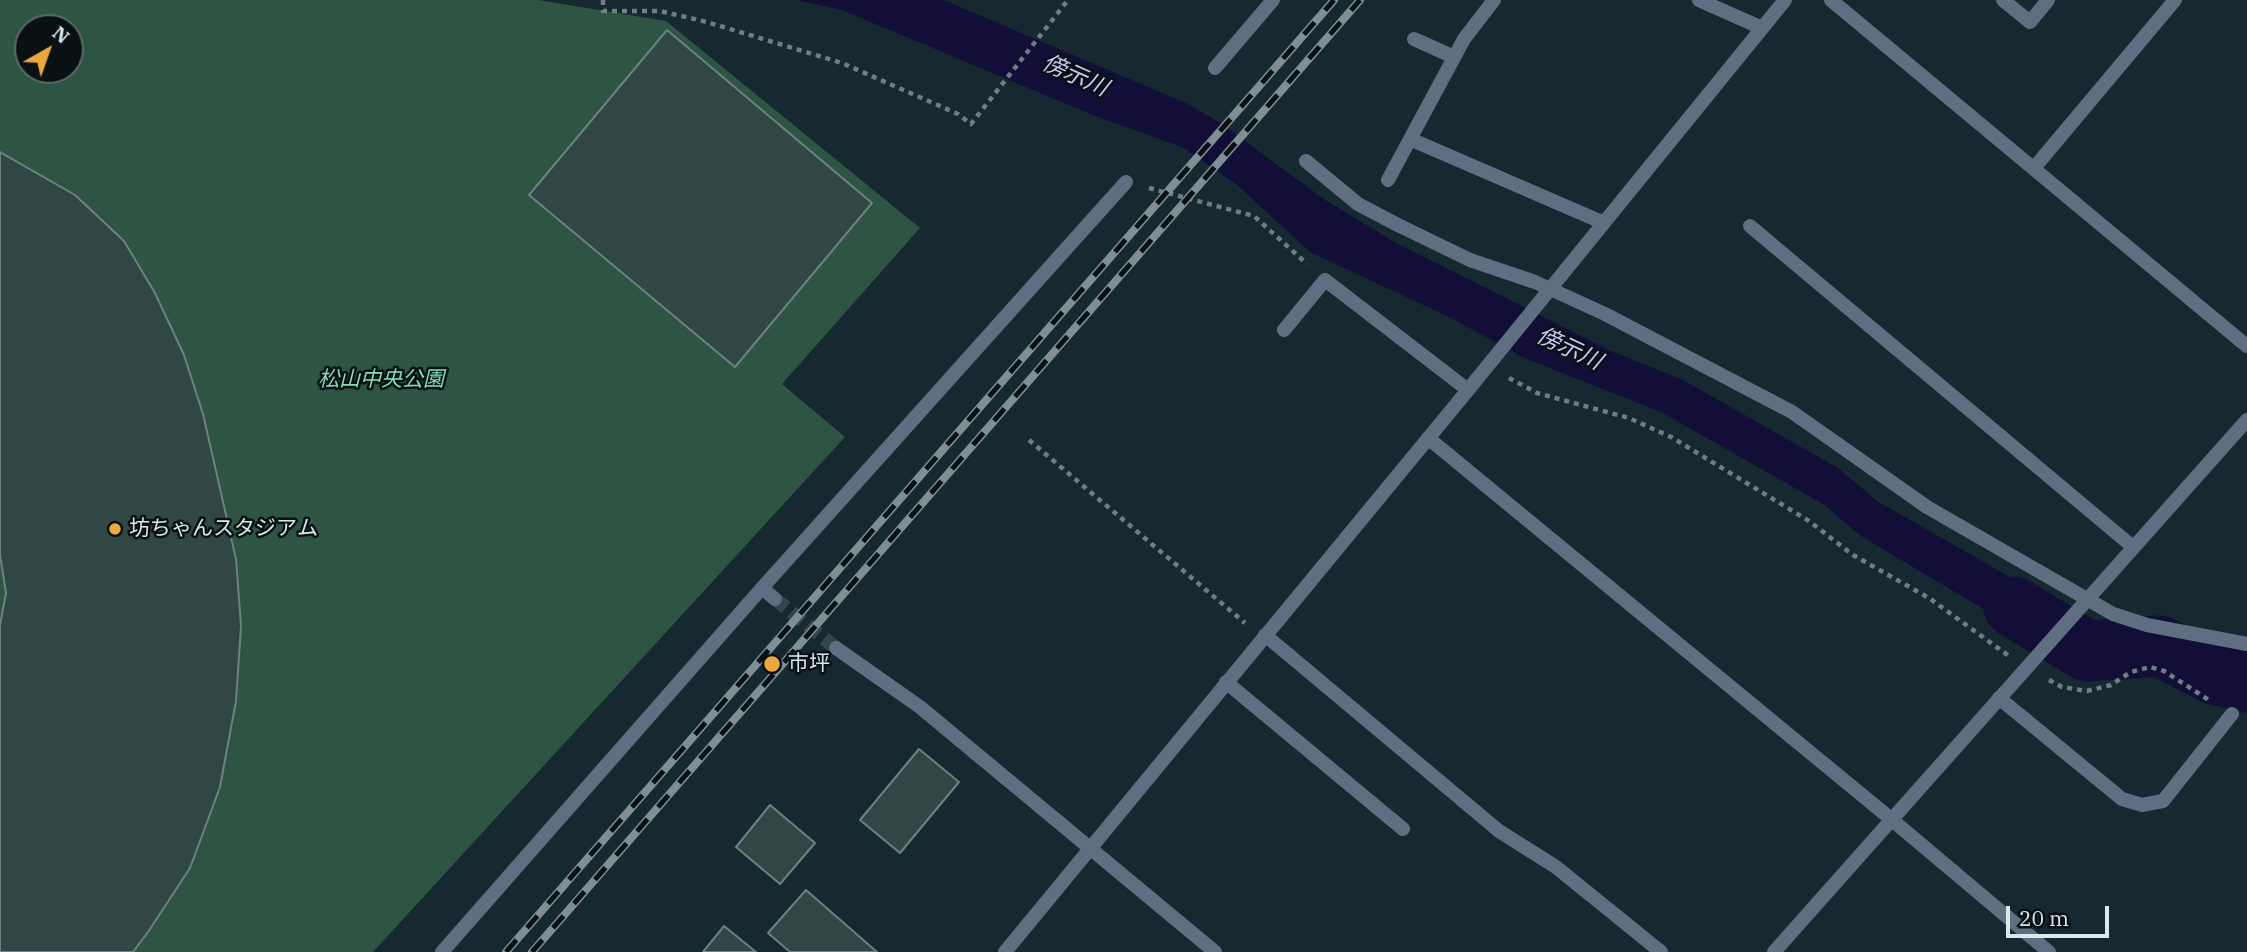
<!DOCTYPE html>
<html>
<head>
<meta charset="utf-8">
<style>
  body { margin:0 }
  #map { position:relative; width:2247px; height:952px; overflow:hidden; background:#162930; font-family:"IBM Plex Serif",serif }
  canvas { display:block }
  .north { position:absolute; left:14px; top:14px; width:70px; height:70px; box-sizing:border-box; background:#091114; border:2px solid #5d676a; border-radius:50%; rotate:40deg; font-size:19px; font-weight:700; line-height:28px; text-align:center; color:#dbe7eb }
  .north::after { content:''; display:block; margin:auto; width:24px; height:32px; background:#eda83b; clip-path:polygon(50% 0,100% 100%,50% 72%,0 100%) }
  .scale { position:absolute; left:2006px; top:906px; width:103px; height:32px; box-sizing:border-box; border:4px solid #dbe7eb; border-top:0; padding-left:9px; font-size:21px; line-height:24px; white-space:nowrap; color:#dbe7eb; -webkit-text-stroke:5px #091114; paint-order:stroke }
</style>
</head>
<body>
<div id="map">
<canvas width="2247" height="952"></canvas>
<div class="north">N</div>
<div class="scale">20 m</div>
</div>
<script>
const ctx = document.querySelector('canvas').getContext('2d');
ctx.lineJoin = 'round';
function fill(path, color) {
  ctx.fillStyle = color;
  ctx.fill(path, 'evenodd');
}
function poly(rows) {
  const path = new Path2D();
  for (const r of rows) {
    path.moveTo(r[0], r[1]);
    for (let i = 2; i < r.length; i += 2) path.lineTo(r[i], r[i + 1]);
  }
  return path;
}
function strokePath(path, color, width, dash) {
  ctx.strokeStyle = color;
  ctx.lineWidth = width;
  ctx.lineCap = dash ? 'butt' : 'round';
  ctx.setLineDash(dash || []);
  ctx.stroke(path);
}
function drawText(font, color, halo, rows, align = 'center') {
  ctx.font = font + ' "IBM Plex Serif","Noto Sans JP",serif';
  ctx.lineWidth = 5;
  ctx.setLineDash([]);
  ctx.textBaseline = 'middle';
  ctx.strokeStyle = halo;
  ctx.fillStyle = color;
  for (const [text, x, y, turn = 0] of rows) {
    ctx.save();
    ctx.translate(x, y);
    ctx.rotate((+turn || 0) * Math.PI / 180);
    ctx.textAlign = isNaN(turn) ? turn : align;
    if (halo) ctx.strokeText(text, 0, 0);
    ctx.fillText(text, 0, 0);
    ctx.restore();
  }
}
const green = poly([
  [0,0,538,0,666,21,920,228,782,384,845,437,373,952,0,952],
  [28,28,70,28,70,70,28,70]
]);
const water = poly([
  [797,0,944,0,1188,104,1222,124,1325,200,1396,243,1609,350,1683,380,1838,468,1877,501,2092,624,2086,651,2079,666,1861,536,1823,504,1661,412,1524,358,1453,319,1310,252,1236,184,1182,147,1095,116,842,10]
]);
const river = poly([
  [2014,607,2087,651,2160,646,2214,674,2247,682]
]);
const building = poly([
  [667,30,872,203,735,367,529,195,667,30],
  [0,152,75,195,124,241,155,293,184,355,203,414,236,559,241,626,236,701,220,787,190,868,148,932,133,952,0,952,0,625,6,593,0,555,0,152],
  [919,749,959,782,900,853,860,820,919,749],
  [770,805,815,843,780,884,736,847,770,805],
  [806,890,877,952,790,952,768,933,806,890],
  [724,926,756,952,703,952,724,926]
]);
const streetTunnel = poly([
  [775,599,836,648]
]);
const path = poly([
  [603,0,603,11,660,11,707,22,842,63,958,114,971,124,1068,0],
  [1149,188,1254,216,1307,264],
  [1509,378,1537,393,1629,418,1671,437,1809,521,1853,555,1929,598,2009,656],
  [1029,440,1245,623],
  [2049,680,2062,687,2087,691,2111,685,2131,672,2150,667,2164,671,2212,702]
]);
const street = poly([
  [1699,0,1762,28],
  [1831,0,2247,346],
  [2003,0,2030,22,2048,0],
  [1414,39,1454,57],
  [1215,68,1273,0],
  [1410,139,1604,223],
  [1306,161,1358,204,1398,225,1470,260,1535,282,1605,314,1792,412,1927,507,2113,614,2147,625,2247,644],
  [2034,168,2175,0],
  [1388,180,1464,39,1494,0],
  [1750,226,2133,547],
  [1284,330,1325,280,1468,390],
  [1428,438,1891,819,2049,952],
  [762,588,775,599],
  [1265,635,1499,831,1556,867,1661,952],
  [836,648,920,707,1215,952],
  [1226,682,1403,829],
  [1999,698,2122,799,2142,805,2163,801,2232,714],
  [442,952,762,588,1126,182],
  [1005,952,1468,390,1785,0],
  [1774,952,2247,420]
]);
const rail = poly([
  [506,952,1334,0],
  [532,952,1360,0]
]);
const markers = [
  [115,529,7,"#eda83b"],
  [772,664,9,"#eda83b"]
];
const parkNames = [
  ["松山中央公園",381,380]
];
const poiNames = [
  ["坊ちゃんスタジアム",129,529],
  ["市坪",788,664]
];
const waterNames = [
  ["傍示川",1075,76,24],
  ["傍示川",1569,349,25]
];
fill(green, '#2e5443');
fill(water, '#120e37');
strokePath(river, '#120e37', 61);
fill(building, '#314746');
strokePath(building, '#6a8281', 2);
strokePath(streetTunnel, '#34464c', 14, [14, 7]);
strokePath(path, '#6e7e84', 4.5, [5, 5]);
strokePath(street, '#5f6f81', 14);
strokePath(rail, '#808f94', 8);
strokePath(rail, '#091114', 5, [16]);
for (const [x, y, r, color] of markers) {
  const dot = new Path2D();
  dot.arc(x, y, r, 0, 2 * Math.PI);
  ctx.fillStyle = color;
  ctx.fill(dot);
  strokePath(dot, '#091114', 2.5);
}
drawText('italic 21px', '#82deb5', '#091114', parkNames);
drawText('21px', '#dbe7eb', '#091114', poiNames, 'left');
drawText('italic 23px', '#c7caf8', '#091114', waterNames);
</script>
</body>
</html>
